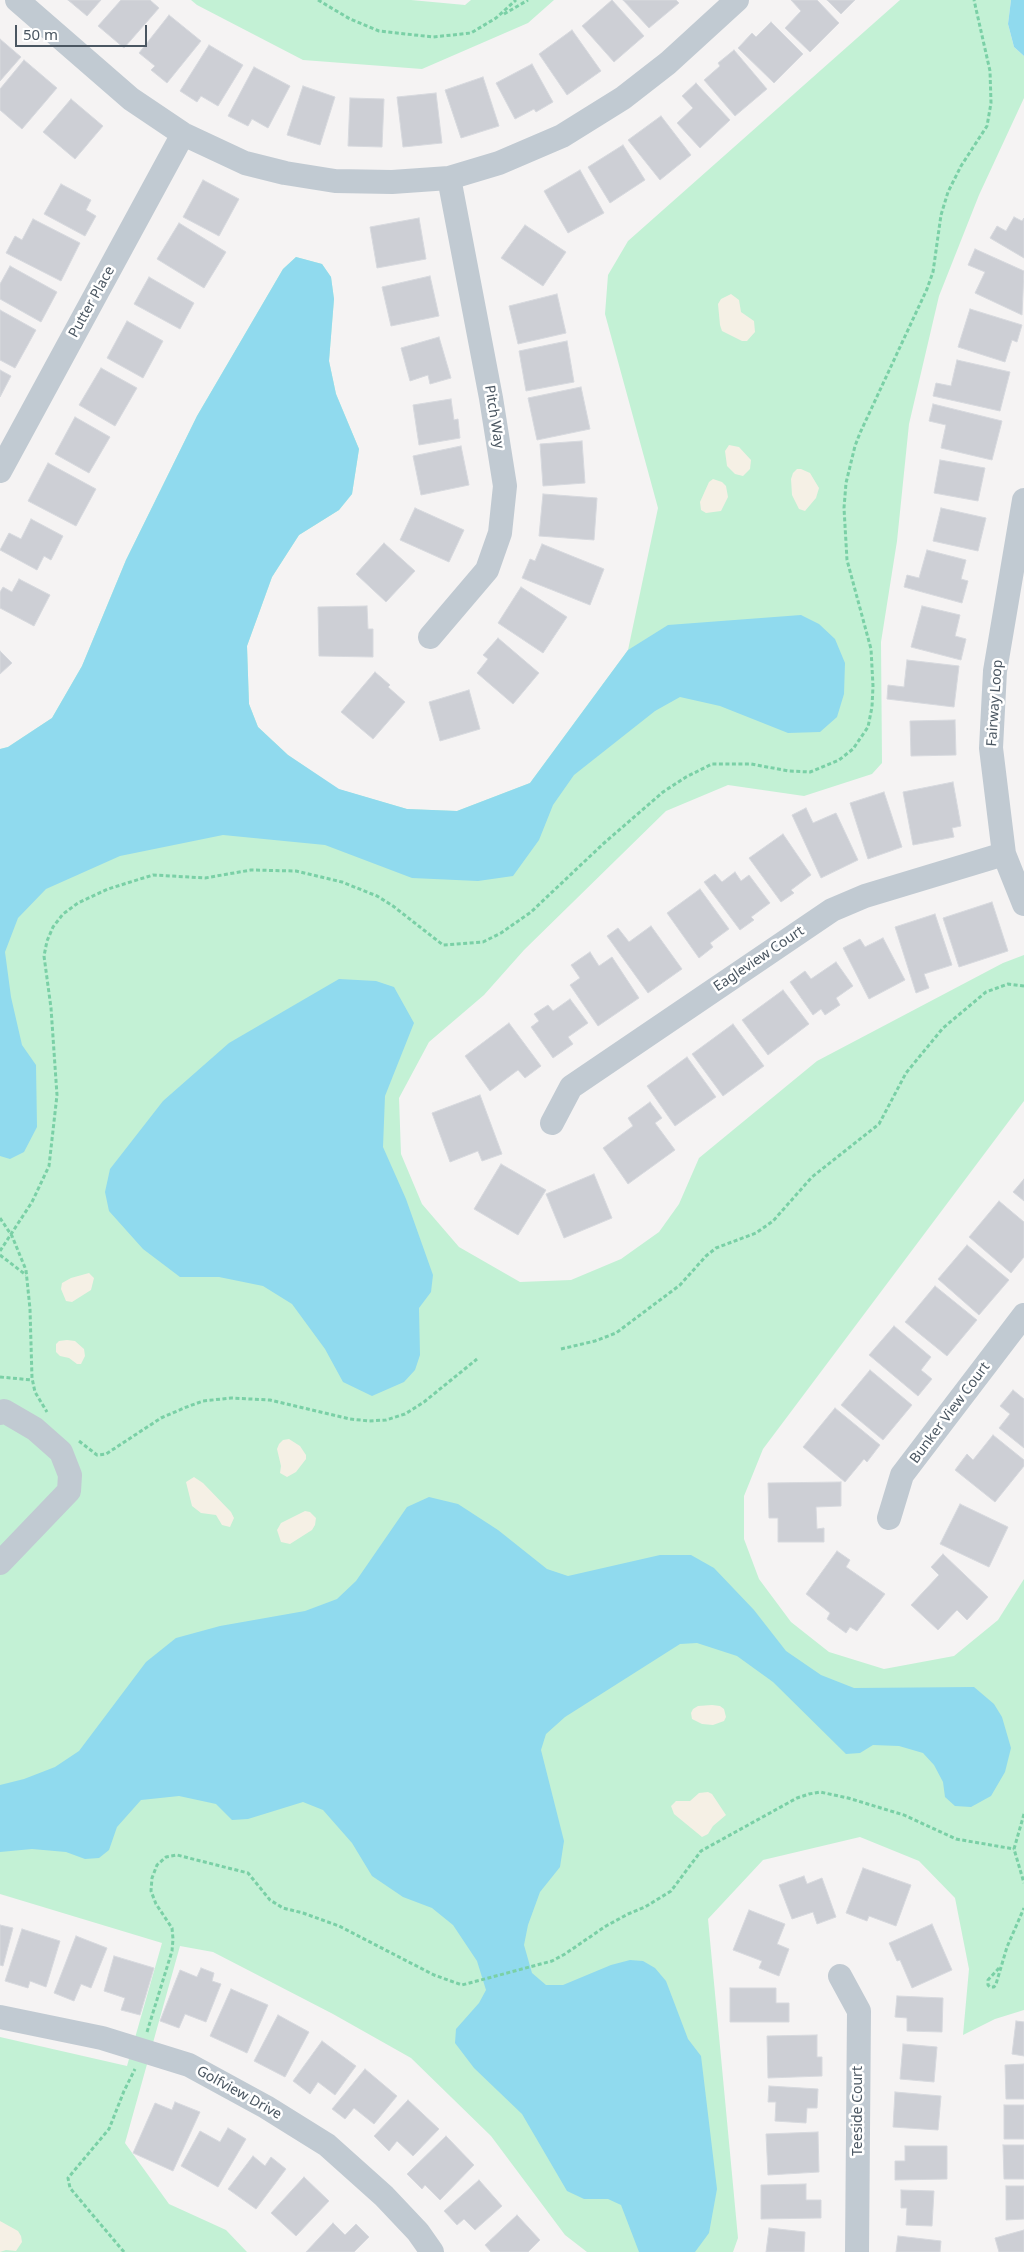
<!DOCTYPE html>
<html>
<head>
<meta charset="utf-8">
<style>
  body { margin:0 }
  #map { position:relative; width:1024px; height:2252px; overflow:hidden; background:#f5f3f3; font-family:"Noto Sans",sans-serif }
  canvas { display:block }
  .scale { position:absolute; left:15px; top:25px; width:132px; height:22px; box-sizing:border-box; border:2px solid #4a5661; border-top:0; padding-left:6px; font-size:15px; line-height:18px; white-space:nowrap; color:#4a5661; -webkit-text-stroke:4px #fff; paint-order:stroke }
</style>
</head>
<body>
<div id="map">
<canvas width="1024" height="2252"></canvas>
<div class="scale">50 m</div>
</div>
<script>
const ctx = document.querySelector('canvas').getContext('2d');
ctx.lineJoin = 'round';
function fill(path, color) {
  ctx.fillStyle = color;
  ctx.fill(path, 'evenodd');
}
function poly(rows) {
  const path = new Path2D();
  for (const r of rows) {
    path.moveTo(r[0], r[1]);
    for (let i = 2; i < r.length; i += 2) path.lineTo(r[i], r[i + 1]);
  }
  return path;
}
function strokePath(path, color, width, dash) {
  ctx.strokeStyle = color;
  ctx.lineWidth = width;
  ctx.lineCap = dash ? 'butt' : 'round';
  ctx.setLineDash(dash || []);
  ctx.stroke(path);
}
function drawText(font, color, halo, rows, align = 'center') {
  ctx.font = font + ' "Noto Sans",sans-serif';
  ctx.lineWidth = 5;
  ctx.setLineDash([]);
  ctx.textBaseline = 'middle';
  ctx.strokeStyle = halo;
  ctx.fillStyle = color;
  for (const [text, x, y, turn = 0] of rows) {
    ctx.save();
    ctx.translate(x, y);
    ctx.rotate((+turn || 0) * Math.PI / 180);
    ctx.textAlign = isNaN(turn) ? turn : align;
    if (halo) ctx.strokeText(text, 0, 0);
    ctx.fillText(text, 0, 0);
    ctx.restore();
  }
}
const green = poly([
  [191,0,411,0,465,5,471,0,554,0,528,23,422,69,303,60,197,5],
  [900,0,1011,0,1008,24,1014,47,1024,56,1024,98,979,195,939,296,909,424,897,541,881,642,882,763,872,774,804,796,728,785,666,811,524,950,484,995,429,1042,399,1098,401,1154,422,1204,459,1247,520,1282,571,1280,621,1259,659,1232,679,1204,699,1158,817,1061,1003,963,1024,955,1024,1101,763,1449,744,1496,744,1539,759,1579,791,1622,829,1652,884,1669,954,1656,998,1620,1024,1579,1024,2010,995,2019,963,2035,969,1969,955,1898,919,1861,860,1837,763,1860,708,1919,738,2238,733,2252,587,2252,565,2235,491,2136,411,2058,333,2014,213,1952,180,1946,125,2143,169,2204,226,2230,247,2252,0,2252,0,2037,127,2066,162,1943,0,1894,0,749,8,747,52,718,82,666,126,560,197,416,283,269,296,257,322,264,331,277,334,299,329,361,336,394,359,449,352,494,339,510,299,535,272,577,247,646,249,704,258,727,288,755,338,789,407,809,457,811,530,783,628,650,658,508,605,314,608,275,628,241]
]);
const sand = poly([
  [731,294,739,300,741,312,754,321,755,332,747,341,742,341,722,331,720,325,718,304,721,299],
  [729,445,739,447,751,460,750,469,743,476,735,474,727,466,725,451],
  [797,469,801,469,810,473,819,488,816,498,805,511,799,509,792,495,791,479,793,473],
  [713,479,722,482,726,486,728,497,721,511,706,513,701,510,700,502,709,482],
  [89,1273,94,1278,91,1290,72,1302,66,1301,61,1289,62,1283,71,1278],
  [67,1340,75,1341,84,1349,85,1356,81,1364,77,1364,69,1358,60,1356,56,1352,56,1344,59,1341],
  [289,1439,300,1446,306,1455,306,1459,296,1472,287,1477,280,1473,281,1466,277,1449,279,1444,283,1440],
  [194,1477,203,1483,231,1512,234,1518,230,1527,222,1525,216,1515,201,1513,192,1506,186,1482],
  [305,1511,310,1512,316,1518,315,1525,312,1530,290,1544,281,1542,277,1530,281,1523],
  [712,1705,720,1706,724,1709,726,1717,724,1721,713,1725,702,1724,692,1719,691,1713,693,1709,698,1706],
  [708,1792,712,1794,726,1815,713,1826,708,1834,702,1837,674,1814,671,1806,676,1801,690,1801,699,1793],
  [0,2221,18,2231,21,2236,22,2242,16,2251,6,2250,0,2252]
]);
const water = poly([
  [1011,0,1024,0,1024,56,1014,47,1008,24],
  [296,257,322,264,331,277,334,299,329,361,336,394,359,449,352,494,339,510,299,535,272,577,247,646,249,704,258,727,288,755,339,789,407,809,457,811,530,783,628,650,668,625,801,615,819,624,835,639,845,663,844,694,837,717,820,732,788,733,720,706,680,697,655,711,574,775,553,805,539,840,513,876,478,881,412,878,325,845,223,835,120,856,46,889,18,918,5,952,11,997,22,1045,36,1065,37,1127,24,1152,10,1159,0,1156,0,749,8,747,52,718,82,666,126,560,197,416,283,269],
  [339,979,376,981,394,987,414,1023,385,1096,383,1147,406,1199,433,1275,431,1292,419,1308,420,1355,415,1370,404,1382,372,1396,343,1382,325,1349,292,1304,263,1286,219,1277,180,1277,143,1249,109,1211,105,1192,110,1169,163,1101,229,1043],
  [429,1497,458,1504,498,1530,547,1569,568,1576,660,1555,691,1555,714,1568,754,1610,786,1651,821,1675,854,1688,974,1687,994,1704,1002,1717,1011,1748,1005,1772,991,1796,971,1807,955,1806,945,1797,943,1782,934,1765,923,1753,899,1746,873,1745,860,1753,846,1754,773,1682,737,1656,697,1643,680,1644,565,1717,546,1734,541,1750,564,1841,560,1867,540,1892,528,1925,524,1945,532,1973,546,1985,563,1985,611,1965,630,1960,643,1961,655,1968,666,1981,688,2039,701,2056,717,2189,709,2233,695,2252,639,2252,621,2205,608,2199,584,2199,567,2191,522,2114,474,2068,455,2043,456,2029,479,2003,486,1990,477,1961,453,1925,432,1908,403,1897,372,1876,352,1843,323,1810,303,1802,248,1819,232,1820,216,1804,179,1796,141,1800,117,1827,109,1850,99,1858,85,1859,66,1852,32,1849,0,1852,0,1785,24,1779,55,1767,79,1751,146,1662,176,1638,220,1626,305,1611,337,1599,356,1581,407,1507]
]);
const building = poly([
  [68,0,101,0,87,16,68,0],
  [121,0,150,0,159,8,124,48,98,26,121,0],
  [612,0,644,36,614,62,582,26,612,0],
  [623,0,676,0,679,3,649,28,623,0],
  [817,0,839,23,810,52,785,28,801,11,791,0,817,0],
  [827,0,855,0,841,14,827,0],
  [169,15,201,41,167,83,151,70,155,66,139,53,169,15],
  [771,22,803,54,774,83,738,48,752,33,756,37,771,22],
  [572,30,601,71,567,95,539,54,572,30],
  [0,39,21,57,0,81,0,39],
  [209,45,243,65,218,106,201,96,197,102,180,91,209,45],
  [734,50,767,89,735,116,704,80,720,66,718,63,734,50],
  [24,60,57,88,22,129,0,110,0,89,24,60],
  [532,64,553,102,536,112,534,109,515,119,496,83,532,64],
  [254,67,290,86,268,128,252,119,248,126,228,116,254,67],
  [483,77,499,126,461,138,445,90,483,77],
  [696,83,730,120,700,148,677,123,693,108,682,96,696,83],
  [303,86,335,97,320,145,287,135,303,86],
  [436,93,442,143,403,147,397,97,436,93],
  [350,98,384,99,382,147,348,146,350,98],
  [71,99,103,126,75,159,43,132,71,99],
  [661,116,691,155,660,180,628,140,661,116],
  [623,145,645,180,610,203,588,167,623,145],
  [580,170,604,213,568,233,544,191,580,170],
  [203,180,239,199,219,236,183,217,203,180],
  [61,184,91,200,86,210,96,216,85,236,44,214,61,184],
  [1014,217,1022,221,1024,218,1024,258,990,238,997,226,1006,231,1014,217],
  [419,218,426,259,377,268,370,227,419,218],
  [33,219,80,243,61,281,6,253,15,236,22,240,33,219],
  [179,223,226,252,204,288,157,259,179,223],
  [525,225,566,252,543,286,501,258,525,225],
  [975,249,1024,271,1022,315,975,293,985,272,968,265,975,249],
  [10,266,57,292,41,322,0,299,0,284,10,266],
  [430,276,439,316,391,326,382,287,430,276],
  [149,277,194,303,180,329,134,304,149,277],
  [557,294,566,333,518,344,509,306,557,294],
  [970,309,1022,325,1017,342,1012,340,1005,362,958,347,970,309],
  [0,310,36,330,15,368,0,360,0,310],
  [127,321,163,341,143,378,107,358,127,321],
  [439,337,451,378,430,384,428,375,410,381,401,348,439,337],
  [567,341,574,382,526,391,519,351,567,341],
  [957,360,1010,372,1000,411,933,396,936,383,951,386,957,360],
  [101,368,137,388,115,426,79,405,101,368],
  [0,370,11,376,0,397,0,370],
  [581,387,590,429,537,440,528,398,581,387],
  [451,399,454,420,458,419,460,438,419,445,413,405,451,399],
  [933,404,1002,421,992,460,941,448,946,425,929,421,933,404],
  [75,417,110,437,89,473,55,454,75,417],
  [582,441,585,483,543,486,540,444,582,441],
  [461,446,469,485,421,495,413,456,461,446],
  [940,460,985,468,978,501,934,493,940,460],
  [48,463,96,489,76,526,28,501,48,463],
  [543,494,597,498,594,540,539,536,543,494],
  [415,508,464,530,449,562,400,540,415,508],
  [941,508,986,518,978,551,933,541,941,508],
  [31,519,63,536,51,560,44,556,37,570,0,550,9,533,21,539,31,519],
  [384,543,415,571,386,602,356,574,384,543],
  [542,544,604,569,590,605,522,578,530,559,535,561,542,544],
  [927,550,966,560,961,579,968,581,962,603,904,587,907,575,919,578,927,550],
  [19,579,50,595,34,626,0,608,0,592,3,587,12,592,19,579],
  [521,587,567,617,543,653,498,623,521,587],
  [367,606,368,629,373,629,373,657,319,656,318,607,367,606],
  [922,606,960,615,955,636,966,639,961,660,911,647,922,606],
  [498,638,539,673,513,704,477,673,488,659,483,655,498,638],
  [0,651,12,663,0,674,0,651],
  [907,660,959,666,954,707,887,699,888,685,904,687,907,660],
  [375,672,390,685,388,687,405,702,373,739,341,712,375,672],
  [469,690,480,729,440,741,429,702,469,690],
  [955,720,956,755,911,756,910,721,955,720],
  [953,782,961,826,952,828,954,837,913,845,903,792,953,782],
  [884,792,902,847,868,859,850,803,884,792],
  [806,808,813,823,836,813,858,860,821,878,792,815,806,808],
  [783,834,811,875,791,890,794,893,781,902,749,858,783,834],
  [735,872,741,881,749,875,770,903,751,917,754,920,740,930,704,882,715,874,722,882,735,872],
  [700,889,729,929,710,943,713,947,699,958,667,913,700,889],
  [992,902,1008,951,959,967,943,918,992,902],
  [935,914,952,965,924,974,929,988,916,993,895,927,935,914],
  [651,926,682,969,648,993,607,936,618,928,629,942,651,926],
  [883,938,905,980,869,999,843,948,860,939,865,947,883,938],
  [590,952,599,966,612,957,639,998,598,1026,570,985,580,978,571,965,590,952],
  [836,962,853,986,836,998,840,1005,825,1015,821,1009,813,1015,790,982,805,971,811,979,836,962],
  [783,990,809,1024,768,1055,742,1020,783,990],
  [570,999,588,1023,568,1037,573,1044,553,1058,531,1027,539,1021,534,1014,548,1005,553,1011,570,999],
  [509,1023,541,1066,525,1078,518,1070,490,1091,465,1056,509,1023],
  [733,1024,764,1066,723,1096,692,1054,733,1024],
  [687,1057,716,1097,675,1126,647,1086,687,1057],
  [480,1095,502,1154,482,1161,478,1151,450,1162,432,1113,480,1095],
  [650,1102,662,1118,655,1123,675,1150,628,1184,603,1148,633,1126,628,1118,650,1102],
  [501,1164,546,1190,518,1235,474,1209,501,1164],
  [594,1174,612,1218,564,1238,546,1194,594,1174],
  [1024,1179,1024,1201,1013,1192,1024,1179],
  [999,1201,1024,1222,1024,1257,1011,1273,969,1237,999,1201],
  [967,1245,1009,1280,979,1315,938,1279,967,1245],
  [935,1286,977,1320,947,1356,905,1322,935,1286],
  [894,1326,931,1357,921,1370,932,1379,918,1396,869,1355,894,1326],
  [870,1370,912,1405,883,1440,841,1405,870,1370],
  [1013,1390,1024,1399,1024,1448,999,1428,1010,1414,1000,1406,1013,1390],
  [835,1408,880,1445,867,1462,864,1459,845,1482,803,1447,835,1408],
  [993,1435,1024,1460,1024,1466,995,1502,955,1470,967,1454,973,1460,993,1435],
  [841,1482,841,1506,816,1507,817,1529,824,1528,824,1542,778,1542,778,1518,769,1518,768,1483,841,1482],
  [960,1504,1008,1527,989,1567,940,1544,960,1504],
  [837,1551,850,1560,846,1567,885,1594,857,1631,850,1627,846,1633,827,1619,830,1613,806,1594,837,1551],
  [943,1554,988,1597,967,1620,957,1610,938,1630,911,1605,939,1575,931,1567,943,1554],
  [863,1868,911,1885,896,1926,869,1916,867,1921,846,1913,863,1868],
  [804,1876,807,1884,822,1878,836,1917,817,1924,813,1912,792,1919,779,1885,804,1876],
  [749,1910,785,1924,777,1944,789,1949,779,1976,759,1968,762,1961,733,1950,749,1910],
  [932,1924,952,1970,912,1988,900,1960,897,1961,889,1943,932,1924],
  [0,1925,13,1928,3,1966,0,1965,0,1925],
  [22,1929,60,1941,46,1987,30,1981,28,1988,5,1981,22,1929],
  [76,1936,107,1948,91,1988,81,1984,74,2001,54,1993,76,1936],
  [114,1956,154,1968,140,2015,121,2010,125,1998,104,1991,114,1956],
  [201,1968,214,1973,212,1981,221,1984,206,2022,185,2014,179,2028,160,2021,180,1970,197,1977,201,1968],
  [730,1988,776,1988,776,2003,789,2003,789,2022,730,2022,730,1988],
  [231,1989,268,2005,247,2053,210,2036,231,1989],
  [897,1996,943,1998,942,2032,907,2031,907,2018,895,2017,897,1996],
  [278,2015,309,2032,285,2077,254,2061,278,2015],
  [1016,2021,1024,2022,1024,2056,1012,2054,1016,2021],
  [817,2035,817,2057,822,2057,822,2076,768,2078,767,2036,817,2035],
  [322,2041,356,2066,335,2095,318,2082,310,2094,293,2081,322,2041],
  [903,2044,937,2047,934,2082,900,2079,903,2044],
  [1024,2064,1024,2099,1006,2099,1005,2065,1024,2064],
  [365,2069,397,2096,374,2124,354,2108,345,2119,332,2109,365,2069],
  [769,2086,818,2089,817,2108,807,2108,806,2123,775,2121,776,2102,768,2102,769,2086],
  [895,2092,941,2096,938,2130,893,2127,895,2092],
  [408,2100,439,2129,413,2156,397,2141,389,2151,374,2136,408,2100],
  [175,2102,200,2112,173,2171,133,2153,155,2103,172,2110,175,2102],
  [1004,2105,1024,2105,1024,2139,1004,2139,1004,2105],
  [228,2128,246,2139,218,2187,181,2166,200,2131,220,2142,228,2128],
  [818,2132,819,2172,768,2175,766,2134,818,2132],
  [446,2136,474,2165,440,2200,425,2185,422,2189,407,2174,446,2136],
  [1003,2145,1024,2145,1024,2179,1004,2179,1003,2145],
  [905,2146,947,2146,947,2179,895,2180,895,2161,905,2161,905,2146],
  [253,2156,265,2166,271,2157,286,2169,256,2209,228,2189,253,2156],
  [304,2177,329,2201,296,2236,271,2213,304,2177],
  [479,2180,502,2206,475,2230,464,2219,457,2225,444,2211,479,2180],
  [806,2184,806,2200,821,2200,821,2218,761,2219,761,2185,806,2184],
  [1006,2186,1024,2186,1024,2219,1006,2220,1006,2186],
  [901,2190,934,2191,932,2226,906,2225,907,2208,901,2208,901,2190],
  [517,2215,540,2240,528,2252,491,2252,485,2245,517,2215],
  [333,2223,345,2235,356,2224,369,2237,354,2252,306,2252,333,2223],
  [769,2228,805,2232,804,2252,766,2252,769,2228],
  [1024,2230,1024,2252,999,2252,995,2238,1024,2230],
  [898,2236,941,2241,940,2252,896,2252,898,2236]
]);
const path = poly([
  [318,0,350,19,379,31,433,37,471,33,496,18,516,0],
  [504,14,528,0],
  [0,1218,12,1236,26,1270,30,1309,32,1378,35,1392,47,1412],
  [0,1251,32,1202,49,1166,57,1095,51,1008,44,956,47,941,53,927,63,914,78,903,108,889,153,875,205,878,251,870,296,871,342,882,377,896,393,906,443,945,483,942,501,933,531,912,603,844,663,792,686,777,712,764,751,764,789,771,810,772,839,760,853,749,868,727,872,707,873,686,871,649,847,560,844,508,846,483,855,446,860,433,927,289,933,272,941,215,948,192,961,166,987,126,991,103,990,71,974,0],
  [0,1255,26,1275],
  [561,1349,595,1341,616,1333,680,1285,706,1256,716,1248,756,1233,773,1221,812,1177,879,1124,906,1073,943,1028,986,992,1008,984,1024,986],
  [0,1377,32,1380],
  [79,1441,97,1455,106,1454,161,1418,184,1408,203,1401,231,1398,270,1400,350,1419,369,1421,386,1420,405,1414,424,1402,477,1359],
  [1024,1814,1014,1849,1024,1883],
  [999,1968,988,1980,988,1985,990,1987,994,1987,996,1984,1007,1947,1024,1908],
  [147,2032,172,1951,173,1939,172,1928,156,1904,151,1891,152,1878,157,1865,166,1857,177,1855,248,1873,270,1900,283,1908,303,1913,339,1926,434,1975,462,1985,552,1961,565,1954,606,1926,628,1914,645,1907,671,1891,701,1851,797,1798,809,1794,820,1792,848,1798,904,1815,956,1839,1014,1849],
  [124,2252,70,2188,68,2178,109,2129,124,2091,135,2069]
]);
const minor = poly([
  [17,0,131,99,183,134,245,163,285,173,335,181,392,182,449,178,499,163,562,136,623,98,668,63,737,0],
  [0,471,183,134],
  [1024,500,995,671,991,748,1004,854,1024,904],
  [430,637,487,570,500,533,505,486,491,398,449,178],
  [552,1123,571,1087,832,910,865,896,1004,854],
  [0,1413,4,1411,35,1429,61,1452,70,1475,69,1491,0,1563],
  [889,1518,902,1475,1024,1315],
  [840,1976,859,2011,857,2252],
  [0,2017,102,2038,189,2065,266,2107,327,2145,384,2196,418,2232,432,2252]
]);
const streetNames = [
  ["Putter Place",92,302,-61],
  ["Pitch Way",494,417,81],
  ["Fairway Loop",995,703,-86],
  ["Eagleview Court",759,959,-34],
  ["Bunker View Court",950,1413,-53],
  ["Golfview Drive",239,2093,29],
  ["Teeside Court",858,2111,-90]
];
fill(green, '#c3f1d5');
fill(sand, '#f5f0e5');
fill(water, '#90daee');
fill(building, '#cdcfd5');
strokePath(building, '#d7d9de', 1);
strokePath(path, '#7ad0a6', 3, [4, 2.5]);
strokePath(minor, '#c1cad2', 24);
drawText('14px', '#4a5661', '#fff', streetNames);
</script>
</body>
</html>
